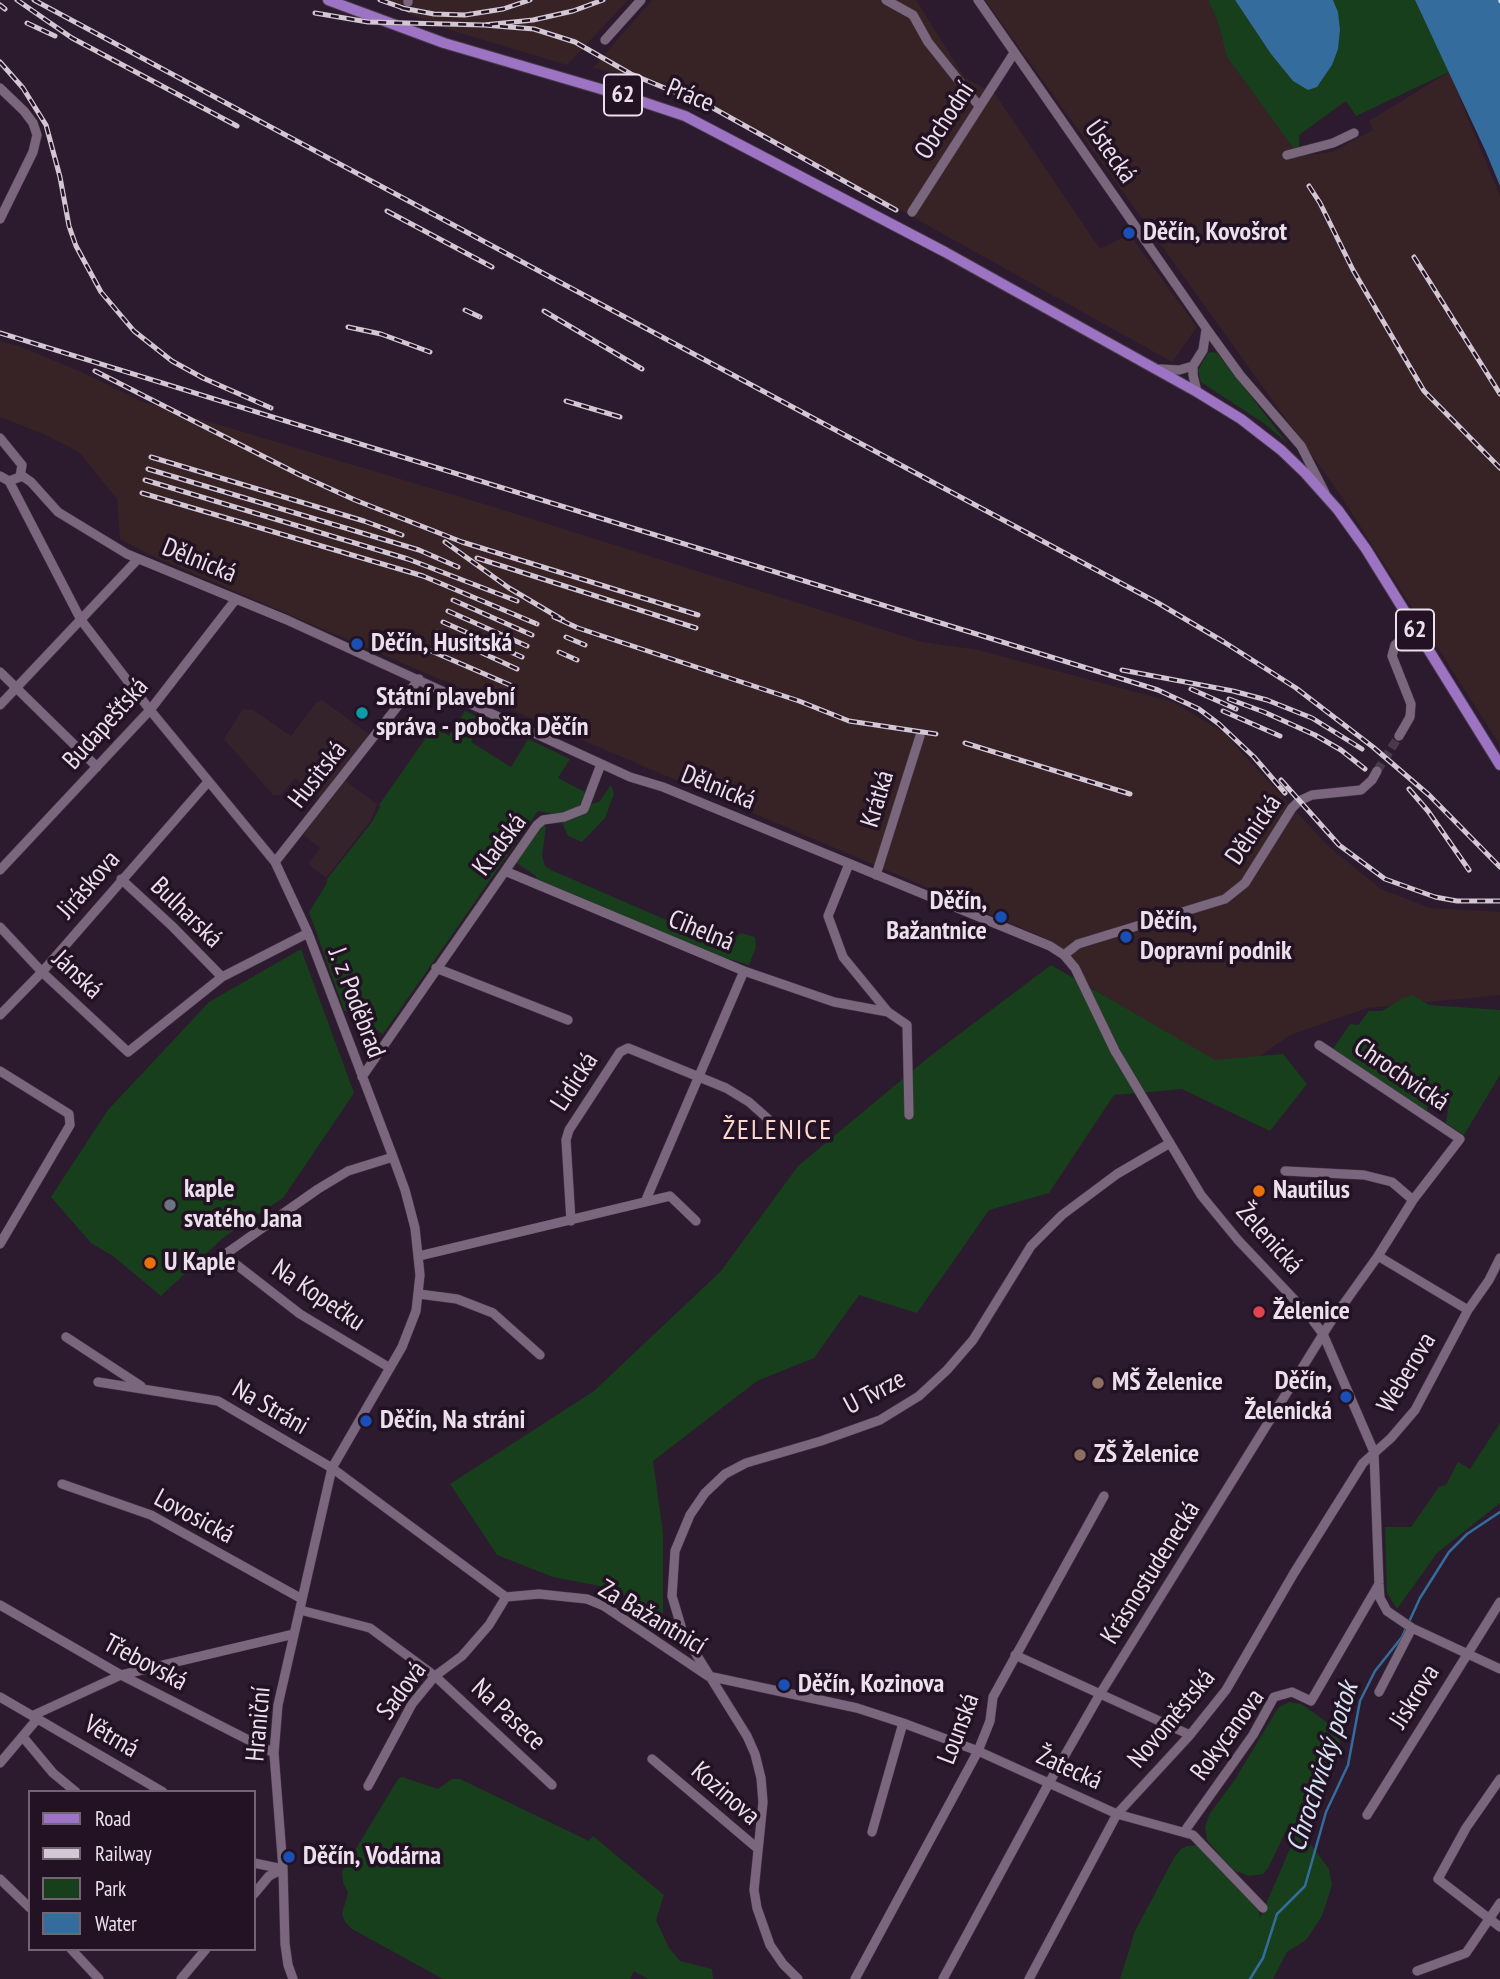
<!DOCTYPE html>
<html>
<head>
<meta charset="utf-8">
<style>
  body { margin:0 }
  #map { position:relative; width:1500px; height:1979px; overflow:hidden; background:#2c1b2e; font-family:"PT Sans Narrow",sans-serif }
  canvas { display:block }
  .legend { position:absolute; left:28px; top:1790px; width:228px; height:161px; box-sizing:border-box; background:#221224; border:2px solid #726474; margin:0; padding:9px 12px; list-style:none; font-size:21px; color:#ebe0ec }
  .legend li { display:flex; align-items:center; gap:14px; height:35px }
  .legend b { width:35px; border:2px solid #726474 }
</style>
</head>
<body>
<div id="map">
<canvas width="1500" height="1979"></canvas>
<ul class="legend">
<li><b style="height:9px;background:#9d74c3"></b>Road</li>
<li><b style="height:9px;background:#d3c7d4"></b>Railway</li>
<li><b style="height:19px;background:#173f1b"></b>Park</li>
<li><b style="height:19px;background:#346d9d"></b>Water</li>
</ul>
</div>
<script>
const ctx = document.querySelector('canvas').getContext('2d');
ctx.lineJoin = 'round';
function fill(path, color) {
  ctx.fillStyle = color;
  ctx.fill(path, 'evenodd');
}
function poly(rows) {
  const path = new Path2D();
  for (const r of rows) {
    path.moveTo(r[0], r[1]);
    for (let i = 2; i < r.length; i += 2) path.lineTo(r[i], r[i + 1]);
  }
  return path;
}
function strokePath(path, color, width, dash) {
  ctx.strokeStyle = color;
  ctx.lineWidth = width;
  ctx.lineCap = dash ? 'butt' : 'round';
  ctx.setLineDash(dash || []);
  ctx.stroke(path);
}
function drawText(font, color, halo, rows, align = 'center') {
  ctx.font = font + ' "PT Sans Narrow",sans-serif';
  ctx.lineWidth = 7;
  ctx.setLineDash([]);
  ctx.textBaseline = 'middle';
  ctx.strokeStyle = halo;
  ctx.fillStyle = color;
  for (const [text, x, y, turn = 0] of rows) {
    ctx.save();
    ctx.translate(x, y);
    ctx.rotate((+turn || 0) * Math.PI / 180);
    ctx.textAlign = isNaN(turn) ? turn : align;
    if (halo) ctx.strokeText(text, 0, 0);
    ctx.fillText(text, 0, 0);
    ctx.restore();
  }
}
const commercial = poly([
  [322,700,369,734,340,777,377,804,371,820,326,878,308,864,320,848,303,835,326,804,295,778,281,795,273,795,224,739,243,709,253,710,291,736,316,703]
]);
const industrial = poly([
  [376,0,628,0,567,65,447,29],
  [652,0,916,0,965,78,995,94,1100,249,1129,234,1197,327,1172,362,677,85,593,68],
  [985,0,1208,0,1217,19,1227,57,1299,156,1332,152,1373,130,1369,121,1449,72,1500,196,1500,745,1337,490],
  [0,341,19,346,77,370,143,402,494,507,922,642,978,650,1173,702,1223,732,1328,846,1381,889,1430,908,1500,912,1500,995,1367,1008,1290,1035,1230,1077,1092,988,1045,938,150,555,120,539,117,499,79,452,44,434,0,417]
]);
const green = poly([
  [1208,0,1235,0,1271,54,1293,81,1317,87,1332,65,1338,12,1333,0,1415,0,1449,72,1356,116,1346,101,1299,135,1299,156,1227,57,1217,19],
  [1211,352,1217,353,1288,444,1265,424,1201,382,1198,370,1208,353],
  [465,711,482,719,471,742,511,767,528,739,570,759,558,778,587,793,576,810,560,815,538,811,383,1034,344,1010,309,912,327,883,327,879,372,822,380,807,379,805,434,726,449,736],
  [611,785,614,794,605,818,582,842,568,836,562,822,587,813,590,804,599,802],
  [542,824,546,826,542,856,545,866,551,870,701,935,713,931,734,939,741,933,755,937,756,947,749,965,723,957,543,885,536,879,536,876,515,862],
  [301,949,354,1093,283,1198,224,1237,161,1296,113,1256,91,1243,51,1197,108,1110,209,1002],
  [1051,965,1215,1060,1283,1054,1307,1084,1270,1131,1182,1089,1114,1095,1049,1193,989,1210,917,1313,859,1295,814,1358,757,1381,653,1461,663,1533,663,1623,615,1589,553,1577,497,1555,450,1484,594,1391,721,1271,798,1166,929,1057],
  [1413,995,1429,1005,1500,1010,1500,1075,1464,1135,1446,1123,1450,1098,1430,1095,1427,1111,1333,1049,1350,1024,1358,1025,1369,1011,1382,1011,1403,998],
  [1500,1423,1500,1503,1437,1553,1397,1609,1387,1593,1385,1527,1411,1527,1439,1487,1446,1485,1458,1462,1470,1469],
  [1289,1702,1301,1704,1317,1715,1334,1728,1340,1738,1339,1756,1299,1829,1329,1869,1332,1885,1322,1916,1306,1940,1287,1952,1273,1979,1120,1979,1135,1931,1175,1856,1181,1849,1187,1846,1197,1845,1258,1908,1260,1918,1298,1830,1291,1827,1287,1829,1268,1868,1263,1874,1250,1876,1235,1871,1224,1860,1207,1840,1205,1827,1210,1813,1234,1781,1278,1708],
  [402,1777,438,1789,452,1779,460,1779,589,1841,593,1836,664,1895,656,1920,669,1948,680,1961,712,1969,713,1979,648,1979,634,1971,630,1979,443,1979,352,1929,345,1922,342,1914,348,1893,343,1882,342,1872,398,1779]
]);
const water = poly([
  [1235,0,1333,0,1338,12,1340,30,1338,49,1332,65,1317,87,1308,90,1293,81,1271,54],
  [1415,0,1500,0,1500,186,1486,152]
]);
const stream = poly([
  [1250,1979,1263,1958,1277,1914,1305,1886,1326,1812,1348,1765,1360,1701,1375,1671,1402,1637,1420,1598,1449,1552,1467,1534,1500,1512]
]);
const ferry = poly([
  [1499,0,1500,3]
]);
const minorTunnel = poly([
  [1377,771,1399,736]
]);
const minor = poly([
  [886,0,913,15,928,42,979,106],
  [978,0,1206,328,1240,375,1301,446,1325,493],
  [408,2,408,0],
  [605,40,641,0],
  [0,88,24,111,33,123,37,135,33,152,0,219],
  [1287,155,1333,143,1354,133],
  [912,212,1014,53],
  [1193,366,1193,375,1197,392],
  [1160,369,1179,370,1193,366,1203,350,1206,330],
  [0,438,22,465,20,477,9,481],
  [21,475,31,482,58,512,127,554,287,620,630,777,663,787,1050,946,1064,955,1078,944,1225,899,1245,883,1292,808,1299,801,1312,795,1361,790,1372,780,1377,771],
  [0,476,9,481],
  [9,481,81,620,150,710,275,862,308,933,393,1157,405,1190,415,1228,420,1275,416,1311,402,1347,332,1468,278,1705,274,1753,283,1869,285,1944,288,1965,293,1979],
  [0,672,97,767],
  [0,705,138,559],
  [1399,736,1410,717,1411,704,1392,656,1395,645,1415,629],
  [275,862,419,679],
  [849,864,828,916,843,957,888,1012,907,1025,909,1115],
  [0,870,150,710,236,599],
  [505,871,744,971,834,1002,888,1012],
  [876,875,920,736],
  [121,879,172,926,222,977],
  [0,927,42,972,128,1052,222,977,308,933],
  [1064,955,1075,968,1115,1051,1201,1195,1238,1240,1308,1314,1323,1334,1374,1452,1379,1584,1380,1598,1387,1611,1412,1628,1500,1669],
  [436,968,568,1020],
  [0,1015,42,972,208,782],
  [0,1071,69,1114,70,1125,0,1244],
  [362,1077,537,825,543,820,564,817,584,809,601,764],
  [1285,1171,1364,1175,1392,1182,1413,1200],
  [645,1202,744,971],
  [571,1221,566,1140,569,1130,620,1052,628,1048,726,1088,749,1102,784,1133],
  [419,1256,670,1196,696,1221],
  [1378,1256,1468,1310],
  [419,1294,457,1299,493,1313,540,1355],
  [66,1337,141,1386],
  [390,1368,300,1314,224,1255,318,1189,348,1171,393,1157],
  [98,1382,218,1401,332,1468,506,1597,539,1594,587,1599,604,1606,708,1676,857,1708,903,1723,978,1751,1117,1814,1193,1835,1263,1908],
  [62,1484,151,1515,302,1599],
  [0,1605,121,1675,274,1753],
  [300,1610,370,1628,435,1676,552,1785],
  [1015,1655,1190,1735],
  [1379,1692,1412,1628],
  [0,1697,163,1792],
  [34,1715,121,1675,294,1634],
  [23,1737,53,1773,76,1792],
  [652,1759,757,1848],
  [0,1763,38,1718],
  [1500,1779,1466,1828,1438,1879,1500,1927],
  [368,1786,412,1704,435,1676,462,1656,489,1625,506,1597],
  [1367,1815,1500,1602],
  [872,1832,903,1723],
  [1184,1832,1253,1735,1274,1697,1292,1692,1311,1701,1379,1584],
  [254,1863,283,1869],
  [0,1879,30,1908],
  [254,1894,269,1876,283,1869],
  [71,1949,99,1979],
  [1417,1971,1466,1953,1500,1903],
  [181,1979,206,1949],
  [798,1979,783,1964,770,1945,757,1908,754,1890,763,1802,761,1778,755,1754,747,1736,683,1633,672,1596,675,1551,690,1515,705,1493,725,1474,746,1463,821,1441,880,1420,919,1396,947,1370,973,1340,1031,1246,1062,1215,1117,1174,1170,1143],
  [855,1979,978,1751,990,1721,993,1697,1104,1496],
  [943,1979,1049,1783,1100,1694,1330,1323,1378,1256,1413,1200,1460,1139,1319,1045],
  [1029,1979,1117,1814,1190,1735,1226,1690,1294,1573,1363,1463,1391,1438,1415,1410,1468,1310,1489,1280,1500,1258]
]);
const major = poly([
  [328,0,444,43,628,97,685,116,945,252,1197,392,1241,419,1281,450,1305,473,1338,510,1366,549,1500,765]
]);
const rail = poly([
  [17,0,72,38,237,126],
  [34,0,1020,529,1158,603,1224,642,1296,688,1373,747,1429,795,1500,867],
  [380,0,409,10],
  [0,5,5,9],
  [402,8,434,14,465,15,503,9,530,0],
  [315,13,368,22,484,25,533,20,573,11,603,0],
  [27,23,55,36],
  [484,25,534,29,575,42,631,74,713,108,896,210],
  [0,62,23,88,46,125,60,177,69,226,76,246,101,292,134,331,172,361,203,378,271,408],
  [1309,186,1320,203,1353,270,1424,391,1500,468],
  [387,211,492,267],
  [1414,257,1500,394],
  [465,310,480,317],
  [544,311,642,369],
  [348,327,381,334,430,352],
  [0,333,1158,690,1199,709,1219,724,1254,757,1285,793],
  [95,371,300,475,355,500,462,542,698,615],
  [566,401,620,417],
  [151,457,364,521,402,535],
  [148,469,419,550,458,567],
  [145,480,408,559,517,601],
  [142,493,423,576,537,624],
  [445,542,509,588,563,620,554,617,578,628,799,701,849,721,936,734],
  [477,558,696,628],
  [453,600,532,635],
  [448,611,527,646],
  [443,622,522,657],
  [437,632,517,669],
  [566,637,585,645],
  [429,650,510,685],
  [559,652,577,660],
  [1122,670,1233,691,1267,700,1312,718,1362,749],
  [1191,689,1236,709],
  [1229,699,1264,712,1315,735,1341,750,1365,769],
  [1223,711,1280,736],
  [965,743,1130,794],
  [1281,780,1339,845,1385,879,1435,897,1457,901,1500,901],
  [1409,789,1428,811,1469,870]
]);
const markers = [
  [1129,233,7,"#1a4fb4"],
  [357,644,7,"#1a4fb4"],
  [362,713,7,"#0f9aa8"],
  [1001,917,7,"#1a4fb4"],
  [1126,937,7,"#1a4fb4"],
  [1259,1191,7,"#e8710a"],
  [170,1205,7,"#6b7280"],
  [150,1263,7,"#e8710a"],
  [1259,1312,7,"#e0444e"],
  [1098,1383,7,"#8d6e63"],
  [1346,1397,7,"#1a4fb4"],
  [366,1421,7,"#1a4fb4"],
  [1080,1455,7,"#8d6e63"],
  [784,1685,7,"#1a4fb4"],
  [289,1857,7,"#1a4fb4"]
];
const shields = [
  [623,95,38],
  [1415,630,38]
];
const shieldNames = [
  ["62",623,95],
  ["62",1415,630]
];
const streetNames = [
  ["Práce",690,96,22],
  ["Obchodní",945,121,-57],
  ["Ústecká",1110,152,55],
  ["Dělnická",199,561,22],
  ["Budapešťská",106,724,-48],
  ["Husitská",318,775,-52],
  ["Dělnická",718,788,22],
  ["Krátká",878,799,-73],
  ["Dělnická",1254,830,-56],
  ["Kladská",500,845,-53],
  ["Jiráskova",89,885,-49],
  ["Bulharská",186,913,44],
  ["Cihelná",701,931,22],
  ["Jánská",77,975,43],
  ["J. z Poděbrad",356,1003,69],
  ["Chrochvická",1401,1075,34],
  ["Lidická",575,1082,-57],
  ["Želenická",1269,1239,48],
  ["Na Kopečku",318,1296,34],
  ["Weberova",1407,1373,-59],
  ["U Tvrze",875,1393,-28],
  ["Na Stráni",270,1408,30],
  ["Lovosická",194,1517,28],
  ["Krásnostudenecká",1151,1573,-58],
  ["Za Bažantnicí",652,1618,31],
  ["Třebovská",145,1663,28],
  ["Sadová",402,1691,-54],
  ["Jiskrova",1415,1697,-58],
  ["Na Pasece",508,1715,43],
  ["Novoměstská",1172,1719,-50],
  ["Hraniční",259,1724,-85],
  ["Lounská",959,1729,-69],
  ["Rokycanova",1228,1735,-54],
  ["Větrná",111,1737,30],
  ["Žatecká",1069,1769,24],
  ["Kozinova",725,1794,41]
];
const poiNames = [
  ["Děčín, Kovošrot",1143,233],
  ["Děčín, Husitská",371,644],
  ["Státní plavební",376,698],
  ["správa - pobočka Děčín",376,728],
  ["Děčín,",987,902,"right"],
  ["Bažantnice",987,932,"right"],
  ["Děčín,",1140,922],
  ["Dopravní podnik",1140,952],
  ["kaple",184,1190],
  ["svatého Jana",184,1220],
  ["Nautilus",1273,1191],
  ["U Kaple",164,1263],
  ["Želenice",1273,1312],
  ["Děčín,",1332,1382,"right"],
  ["Želenická",1332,1412,"right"],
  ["MŠ Želenice",1112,1383],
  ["Děčín, Na stráni",380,1421],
  ["ZŠ Želenice",1094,1455],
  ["Děčín, Kozinova",798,1685],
  ["Děčín, Vodárna",303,1857]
];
const neighbourhoodNames = [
  ["ŽELENICE",778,1131]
];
const waterNames = [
  ["Chrochvický potok",1323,1767,-72]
];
fill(commercial, '#35232b');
fill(industrial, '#372325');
fill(green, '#173f1b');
fill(water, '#346d9d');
strokePath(stream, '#346d9d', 2.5);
strokePath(ferry, '#d4e3f1', 2, [9, 7]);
strokePath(minorTunnel, '#49394a', 9, [9, 4.5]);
strokePath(minor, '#483a49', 10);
strokePath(major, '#483a49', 12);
strokePath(minor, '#7b677d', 9);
strokePath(major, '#9d74c3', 10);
strokePath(rail, '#d3c7d4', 5);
strokePath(rail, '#221224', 2.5, [8]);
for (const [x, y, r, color] of markers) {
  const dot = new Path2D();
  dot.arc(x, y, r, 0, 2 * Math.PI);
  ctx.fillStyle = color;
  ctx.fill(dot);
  strokePath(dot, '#221224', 2.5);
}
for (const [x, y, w] of shields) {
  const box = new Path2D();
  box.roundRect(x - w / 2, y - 20.5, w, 41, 5);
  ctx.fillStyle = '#221224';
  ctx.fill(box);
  strokePath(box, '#ebe0ec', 2);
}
drawText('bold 24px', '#ebe0ec', null, shieldNames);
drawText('26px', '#ebe0ec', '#221224', streetNames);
drawText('bold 26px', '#ebe0ec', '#221224', poiNames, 'left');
ctx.letterSpacing = '2px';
drawText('28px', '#fad8cf', '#221224', neighbourhoodNames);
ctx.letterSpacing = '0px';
drawText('italic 28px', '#d4e3f1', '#221224', waterNames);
</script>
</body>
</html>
